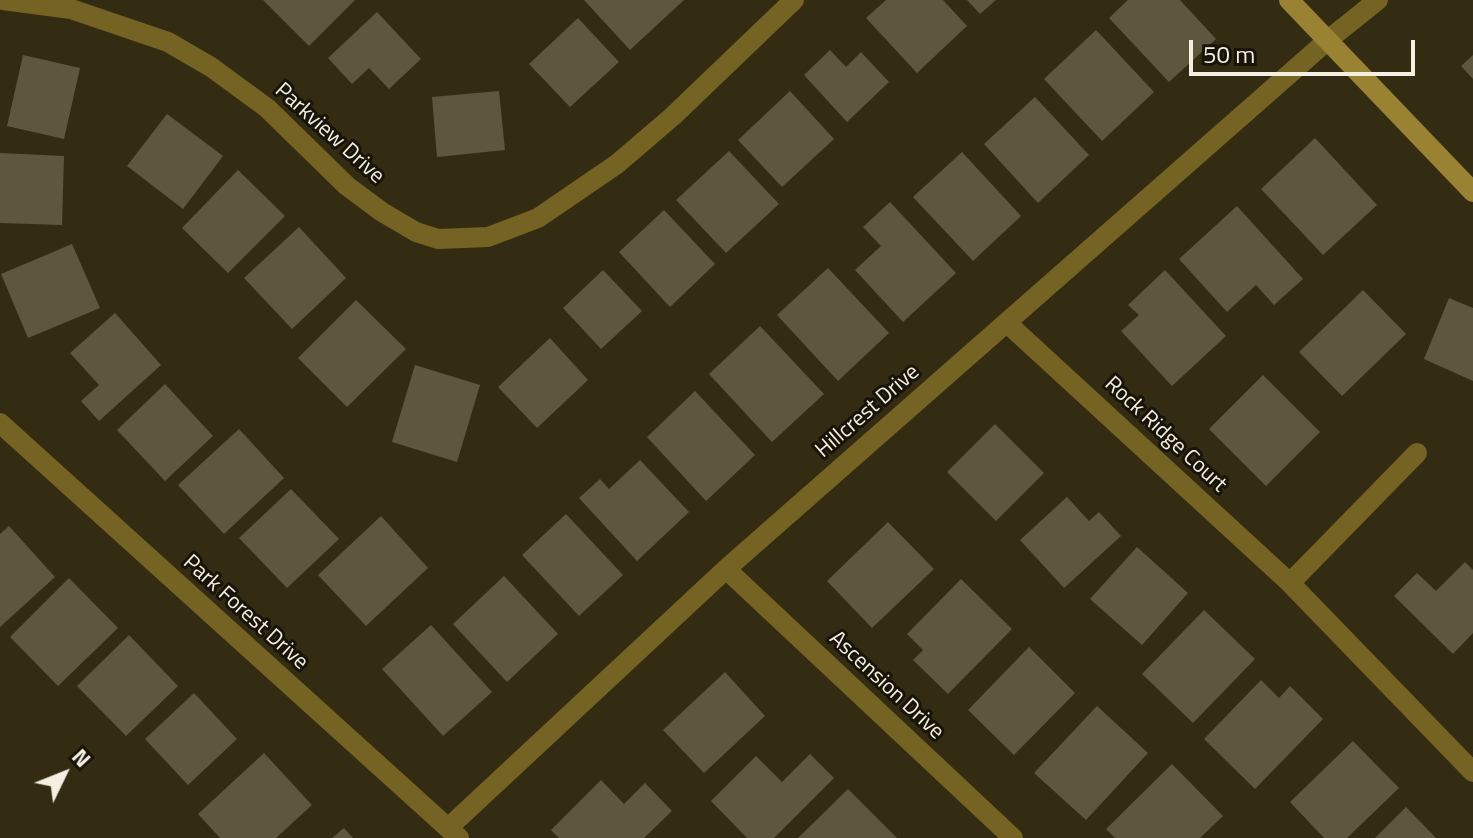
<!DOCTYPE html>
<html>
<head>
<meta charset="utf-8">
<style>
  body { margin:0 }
  #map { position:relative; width:1473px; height:838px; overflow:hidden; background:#332c12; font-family:"Titillium Web",sans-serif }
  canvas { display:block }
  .north { position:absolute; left:24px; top:734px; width:80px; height:80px; -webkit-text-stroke:6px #18140a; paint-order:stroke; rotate:47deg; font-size:22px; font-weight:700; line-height:32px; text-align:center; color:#f4efe0 }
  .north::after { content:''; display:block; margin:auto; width:28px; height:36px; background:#f4efe0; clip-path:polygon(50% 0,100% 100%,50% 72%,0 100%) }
  .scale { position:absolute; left:1189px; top:40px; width:226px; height:36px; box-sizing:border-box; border:4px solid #f4efe0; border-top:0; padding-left:10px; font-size:24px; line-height:28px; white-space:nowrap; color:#f4efe0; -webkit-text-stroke:6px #18140a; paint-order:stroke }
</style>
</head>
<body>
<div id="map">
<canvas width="1473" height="838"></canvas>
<div class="north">N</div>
<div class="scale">50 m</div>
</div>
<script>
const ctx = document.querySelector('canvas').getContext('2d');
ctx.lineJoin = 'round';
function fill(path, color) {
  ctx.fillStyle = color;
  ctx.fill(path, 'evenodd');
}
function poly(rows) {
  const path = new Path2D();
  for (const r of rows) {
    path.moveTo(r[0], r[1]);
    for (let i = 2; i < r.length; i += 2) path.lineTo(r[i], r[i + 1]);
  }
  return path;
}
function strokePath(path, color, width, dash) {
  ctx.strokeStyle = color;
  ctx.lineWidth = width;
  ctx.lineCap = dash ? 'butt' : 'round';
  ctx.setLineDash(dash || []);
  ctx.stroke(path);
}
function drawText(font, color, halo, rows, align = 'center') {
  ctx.font = font + ' "Titillium Web",sans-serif';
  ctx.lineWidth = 6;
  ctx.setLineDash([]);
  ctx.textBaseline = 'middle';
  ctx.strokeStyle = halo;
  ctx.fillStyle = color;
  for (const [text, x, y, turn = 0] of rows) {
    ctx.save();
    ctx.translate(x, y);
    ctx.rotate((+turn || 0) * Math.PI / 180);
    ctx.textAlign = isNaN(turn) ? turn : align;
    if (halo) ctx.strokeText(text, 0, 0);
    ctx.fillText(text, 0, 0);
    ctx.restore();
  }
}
const building = poly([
  [263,0,355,0,309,46],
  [584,0,684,0,630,50],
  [886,0,943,0,967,26,917,73,866,18],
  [967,0,996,0,980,14],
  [1128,0,1180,0,1216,39,1169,82,1109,18],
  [377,12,421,59,389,89,369,68,352,84,328,58],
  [578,18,619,62,570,107,529,64],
  [1096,30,1154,92,1102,141,1044,79],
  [830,50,846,67,861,52,889,82,847,122,804,75],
  [23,55,80,68,64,139,7,126],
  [1473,55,1473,79,1461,66],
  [499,91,505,150,437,157,432,97],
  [790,91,834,139,782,187,738,140],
  [1035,97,1089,155,1038,203,984,144],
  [167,114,223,156,183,209,127,166],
  [1315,138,1377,205,1323,255,1261,189],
  [729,151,779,204,726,253,676,200],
  [962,152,1021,216,973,261,913,197],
  [0,153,64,156,62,225,0,223],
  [238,170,285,216,228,273,182,228],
  [890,202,956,273,903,322,855,270,881,246,863,227],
  [1237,206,1303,279,1274,305,1256,285,1227,312,1179,259],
  [664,210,715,264,670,307,619,252],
  [299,227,346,278,292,329,244,278],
  [72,244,100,308,28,338,1,274],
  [828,268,889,333,838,381,777,315],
  [603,270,642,311,601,349,563,308],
  [1165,270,1226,336,1172,386,1121,331,1139,315,1128,305],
  [1363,290,1406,334,1342,396,1299,352],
  [1449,298,1473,308,1473,381,1424,359],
  [356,300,406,349,347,407,298,358],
  [115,313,161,365,99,421,81,401,99,385,70,353],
  [760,326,824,394,772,442,709,374],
  [550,338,588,380,537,428,498,387],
  [415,365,480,385,457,462,392,442],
  [1263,375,1320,432,1266,486,1209,429],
  [165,384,213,436,165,481,117,430],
  [695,391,755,455,706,501,647,437],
  [995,424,1044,473,996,521,947,472],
  [239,429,284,478,224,534,178,485],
  [640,460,689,512,637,561,579,498,600,479,609,489],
  [291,489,339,539,287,588,239,538],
  [1067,497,1089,521,1099,512,1121,536,1064,588,1020,540],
  [566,514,623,575,579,616,522,555],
  [381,516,428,568,366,626,318,575],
  [888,522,934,569,872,628,827,581],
  [9,526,55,577,0,627,0,534],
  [1137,547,1188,593,1142,645,1090,599],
  [1465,562,1473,570,1473,633,1453,654,1394,596,1417,573,1436,591],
  [504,576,558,634,507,682,453,624],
  [69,578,118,628,58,686,10,637],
  [961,579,1012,629,948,694,913,660,923,650,907,634],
  [1204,610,1255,659,1193,723,1142,674],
  [431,625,492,692,443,736,382,669],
  [129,635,178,686,126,736,77,686],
  [1029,647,1075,693,1014,755,968,710],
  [725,672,765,716,704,773,663,730],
  [1261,680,1279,698,1290,686,1323,719,1255,789,1204,739],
  [194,693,237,739,188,785,145,739],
  [1097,706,1148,753,1086,820,1034,773],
  [1353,741,1399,788,1347,838,1324,838,1290,802],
  [264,753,312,805,276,838,220,838,198,814],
  [810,754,834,778,774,838,747,838,711,801,756,756,782,782],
  [1172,764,1223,816,1200,838,1115,838,1106,829],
  [601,780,624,804,645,783,672,811,644,838,559,838,551,830],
  [848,789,897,838,798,838],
  [1406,807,1436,838,1375,838],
  [344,828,353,838,332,838]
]);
const street = poly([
  [3,0,71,9,168,42,211,67,267,108,347,186,382,212,416,232,438,239,488,237,538,218,617,164,673,116,794,0],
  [1007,323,1290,583,1473,772],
  [0,423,459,838],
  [726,569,1013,838],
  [1290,583,1417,453],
  [448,828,726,569,1328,40,1378,0]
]);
const secondary = poly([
  [1289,0,1473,192]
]);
const streetNames = [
  ["Parkview Drive",329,134,42],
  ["Hillcrest Drive",868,412,-41],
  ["Rock Ridge Court",1165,435,43],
  ["Park Forest Drive",245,613,42],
  ["Ascension Drive",886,686,43]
];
fill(building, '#5f573d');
strokePath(street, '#756324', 20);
strokePath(secondary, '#998232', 20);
drawText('22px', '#f4efe0', '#18140a', streetNames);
</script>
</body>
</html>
